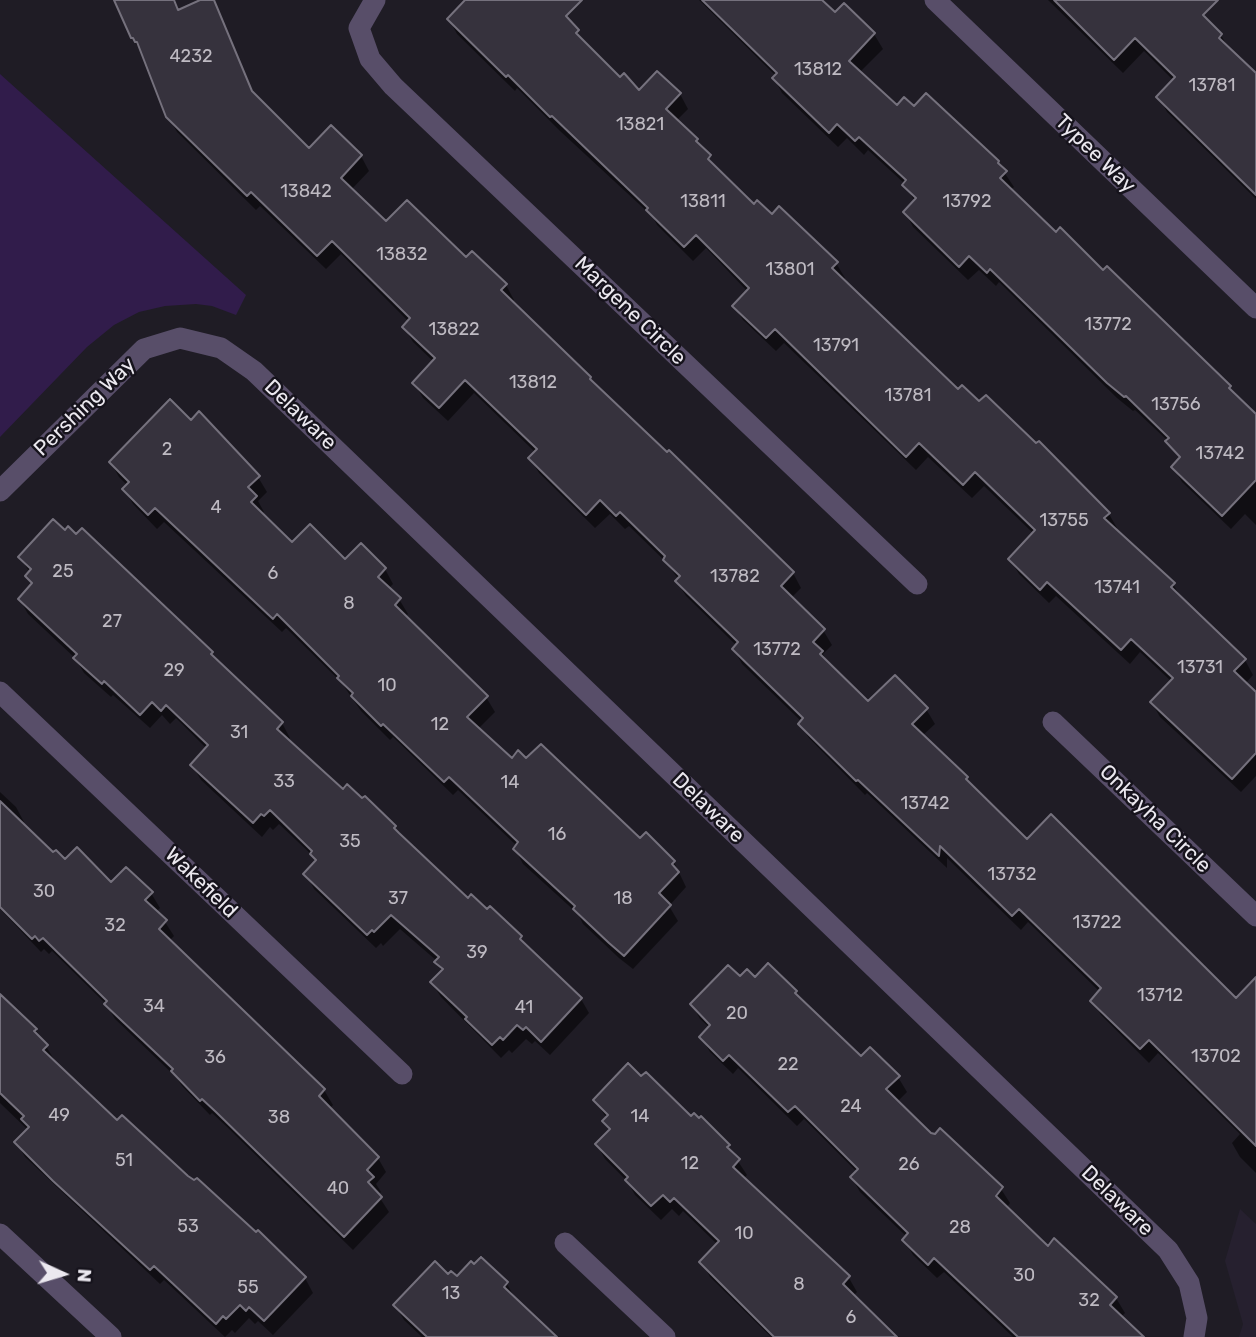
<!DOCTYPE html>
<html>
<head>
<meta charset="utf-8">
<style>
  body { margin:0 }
  #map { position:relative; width:1256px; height:1337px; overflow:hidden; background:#1f1c25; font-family:Rubik,sans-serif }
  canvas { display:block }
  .north { position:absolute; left:28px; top:1239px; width:70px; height:70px; -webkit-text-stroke:5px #16131c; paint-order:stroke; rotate:94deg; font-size:19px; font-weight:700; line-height:28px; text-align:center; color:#ebe8ef }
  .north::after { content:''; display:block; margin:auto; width:24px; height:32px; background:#ebe8ef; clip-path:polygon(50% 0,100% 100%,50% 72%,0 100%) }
</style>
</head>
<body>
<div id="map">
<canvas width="1256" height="1337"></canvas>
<div class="north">N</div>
</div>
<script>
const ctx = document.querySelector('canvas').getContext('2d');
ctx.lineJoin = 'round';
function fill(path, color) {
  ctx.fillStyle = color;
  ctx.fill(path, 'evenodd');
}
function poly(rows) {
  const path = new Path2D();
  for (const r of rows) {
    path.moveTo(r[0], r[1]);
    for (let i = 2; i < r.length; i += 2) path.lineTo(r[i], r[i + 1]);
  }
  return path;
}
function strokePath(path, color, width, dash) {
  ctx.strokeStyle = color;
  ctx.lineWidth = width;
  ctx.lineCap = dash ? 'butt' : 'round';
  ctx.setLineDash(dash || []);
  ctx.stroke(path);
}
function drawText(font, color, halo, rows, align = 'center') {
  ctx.font = font + ' Rubik,sans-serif';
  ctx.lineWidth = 5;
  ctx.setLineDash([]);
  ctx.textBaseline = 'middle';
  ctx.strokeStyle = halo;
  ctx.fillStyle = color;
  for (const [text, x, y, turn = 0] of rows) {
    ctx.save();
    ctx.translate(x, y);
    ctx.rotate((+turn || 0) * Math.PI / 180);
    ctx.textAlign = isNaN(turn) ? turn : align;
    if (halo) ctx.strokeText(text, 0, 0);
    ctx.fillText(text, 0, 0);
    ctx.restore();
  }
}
const built = poly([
  [1240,1209,1256,1224,1256,1337,1239,1337,1243,1324,1225,1261]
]);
const green = poly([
  [0,74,246,295,236,315,212,306,196,304,165,306,139,312,114,325,87,347,0,437]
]);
const shadow = poly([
  [130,0,175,0,179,11,205,0,213,0,255,96,309,150,361,156,369,171,351,190,386,224,466,260,506,285,514,300,511,303,590,378,594,384,793,573,801,588,791,598,823,630,832,645,823,654,829,665,868,704,926,709,935,724,922,736,1027,841,1236,1000,1256,1007,1256,1173,1240,1157,1232,1143,1240,1134,1158,1053,1149,1063,1101,1015,1092,1001,1100,992,1028,922,1021,930,947,858,947,868,867,793,865,795,809,738,800,724,802,722,742,664,734,649,737,646,686,596,677,582,679,580,665,561,629,526,625,529,610,514,595,528,539,473,530,458,536,453,474,393,448,421,423,398,414,383,434,362,413,342,404,327,409,322,341,254,326,269,260,206,256,210,177,132,168,116,142,52,132,38],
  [468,0,545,0,620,79,639,92,680,94,688,109,676,121,696,140,719,172,754,206,836,263,845,278,842,281,958,392,1109,514,1117,528,1115,531,1173,584,1182,599,1245,660,1253,675,1245,684,1256,697,1256,776,1241,792,1160,717,1152,703,1172,682,1140,652,1130,664,1056,596,1049,603,1019,574,1010,559,1034,534,984,486,972,498,928,457,916,470,784,343,776,351,743,320,734,306,748,292,706,248,693,261,657,225,653,217,560,131,517,88,515,91,457,34,449,19],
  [699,0,820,0,835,15,844,5,874,34,883,49,859,73,897,107,914,108,998,163,1014,187,1010,190,1256,415,1256,525,1245,514,1231,529,1182,482,1173,467,1180,460,1168,441,1135,410,1133,411,1117,398,999,282,996,286,979,270,968,280,913,227,905,212,915,202,905,184,868,150,864,155,847,138,838,147,782,93,774,78,776,76],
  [1048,0,1188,0,1221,35,1230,51,1256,76,1256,199,1167,112,1159,97,1174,81,1144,51,1123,73],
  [191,422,258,477,267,492,258,501,264,512,261,514,292,544,346,562,385,569,393,584,388,589,399,599,408,614,405,617,486,697,495,712,478,729,512,760,674,862,686,887,669,906,678,921,633,969,619,958,583,924,578,914,523,864,515,849,517,846,458,790,453,795,393,737,390,740,361,711,341,682,286,628,282,632,164,522,157,529,133,504,124,489,128,486,119,477,111,463],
  [20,557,212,653,217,662,282,723,290,738,288,741,343,791,362,801,364,798,468,901,521,937,526,947,581,999,589,1013,550,1055,535,1041,532,1044,526,1039,512,1053,509,1050,501,1058,441,997,432,983,442,972,437,961,400,929,383,946,381,943,376,948,314,889,306,874,317,862,313,856,279,824,273,830,270,827,262,837,201,780,192,765,207,749,176,718,170,724,162,715,150,728,113,695,111,697,84,673,75,658,28,614,20,600,32,586,27,576,30,573],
  [0,792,16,807,24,822,22,825,53,855,111,884,151,893,160,908,156,912,165,922,174,936,169,941,324,1090,333,1105,329,1109,378,1158,386,1172,376,1184,381,1192,378,1195,389,1212,353,1250,226,1126,212,1113,210,1115,182,1086,176,1077,115,1019,106,1004,52,951,49,954,44,949,41,952,0,909],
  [740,978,755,980,795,992,800,999,861,1059,898,1077,907,1092,897,1102,930,1134,1001,1189,1010,1203,1006,1208,1048,1248,1054,1241,1116,1298,1125,1313,1120,1318,1136,1337,1013,1337,944,1272,937,1278,913,1255,904,1240,907,1237,860,1192,852,1178,857,1172,804,1119,797,1126,738,1068,733,1074,710,1052,701,1037,710,1028,700,1019,692,1004],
  [0,1001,36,1030,55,1061,53,1063,117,1123,187,1178,305,1278,313,1293,273,1335,258,1321,255,1324,249,1318,235,1333,232,1330,225,1337,164,1280,160,1284,25,1157,16,1142,28,1130,0,1103],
  [595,1100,691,1118,728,1146,747,1175,743,1179,849,1278,857,1292,853,1296,895,1337,771,1337,710,1277,702,1262,718,1245,683,1211,679,1216,672,1209,661,1220,635,1195,627,1181,605,1159,597,1145,610,1131,605,1122,607,1119],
  [481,1259,507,1284,515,1298,548,1337,422,1337,404,1320,395,1305,448,1276,457,1279]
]);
const building = poly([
  [114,0,174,0,178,10,200,0,214,0,252,91,309,148,331,125,362,155,341,178,386,221,407,200,466,257,472,251,507,284,501,290,591,377,590,379,667,452,669,450,794,572,781,586,825,629,813,642,823,651,820,654,868,701,895,675,928,708,912,724,968,777,966,779,1027,839,1051,814,1236,998,1256,977,1256,1146,1149,1040,1140,1049,1090,1001,1101,988,1019,909,1012,916,940,846,939,856,858,780,856,781,798,724,803,718,732,649,738,642,675,581,680,576,663,560,665,556,620,512,616,516,600,500,586,515,528,458,537,449,465,380,439,408,412,383,435,358,402,327,410,318,332,241,317,256,251,192,247,196,166,117,137,42,135,42,133,38,131,38,114,0],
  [465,0,582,0,566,16,579,30,576,33,620,77,624,73,639,90,657,71,681,93,666,109,698,139,696,141,711,155,708,159,754,204,757,200,772,214,779,206,838,262,832,268,958,389,962,385,979,401,986,395,1036,443,1039,441,1110,513,1104,518,1175,583,1171,587,1246,659,1234,671,1256,692,1256,753,1232,779,1150,702,1173,678,1131,639,1121,650,1047,582,1040,590,1008,559,1035,530,975,472,963,485,919,443,906,457,775,329,766,338,732,306,749,288,696,235,684,247,646,210,648,208,552,116,550,117,508,75,506,77,447,19,465,0],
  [702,0,822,0,835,12,844,3,875,33,849,61,897,105,904,97,914,106,926,93,999,161,998,163,1007,171,1000,178,1056,232,1060,227,1103,270,1107,266,1231,386,1229,388,1256,414,1256,480,1222,516,1171,467,1180,457,1165,441,1169,438,1126,396,1124,397,1107,383,990,269,987,273,969,256,959,267,903,212,916,198,902,185,906,180,859,137,855,141,837,124,829,133,772,78,777,73,702,0],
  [1054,0,1218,0,1203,15,1222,34,1219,38,1256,73,1256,195,1156,97,1175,77,1135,38,1114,60,1054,0],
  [170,399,191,420,199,411,260,476,248,487,257,496,251,502,292,542,310,524,345,559,361,543,386,568,378,577,401,598,395,605,488,696,467,717,512,758,518,750,526,758,541,744,640,838,646,832,675,861,672,864,679,872,659,893,671,905,624,956,609,943,573,909,575,906,513,849,518,842,449,777,444,782,383,724,381,726,351,696,353,693,337,678,339,676,277,614,273,619,155,508,148,515,122,489,129,482,109,462,170,399],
  [53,519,65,530,68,526,76,534,82,528,213,652,211,654,283,722,277,729,343,789,347,784,362,798,365,796,396,826,394,828,399,833,468,898,471,894,487,909,490,906,522,936,520,939,582,998,541,1042,526,1027,523,1030,517,1025,503,1040,500,1037,492,1045,465,1019,467,1017,430,982,443,969,434,962,439,957,391,915,374,932,372,930,367,935,303,874,316,860,310,854,312,851,270,810,264,816,261,814,253,823,190,765,208,745,166,705,161,711,152,702,140,715,104,681,102,684,73,658,77,654,18,599,32,583,25,576,31,569,18,557,53,519],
  [0,801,53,852,56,850,65,859,77,847,111,882,126,867,153,892,145,900,167,920,159,929,325,1089,319,1096,379,1157,367,1170,374,1177,368,1182,382,1197,344,1237,216,1112,202,1099,200,1101,171,1071,173,1069,104,1004,107,1001,43,938,39,941,35,936,32,939,0,907,0,801],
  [768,963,797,991,795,993,861,1056,870,1047,900,1076,886,1089,931,1133,935,1134,940,1128,1003,1187,996,1196,1048,1246,1054,1238,1117,1297,1110,1305,1144,1337,1018,1337,934,1258,928,1265,902,1240,908,1233,850,1177,858,1169,795,1106,788,1112,729,1055,723,1061,699,1037,710,1025,690,1004,728,965,740,976,747,969,755,977,768,963],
  [0,994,37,1029,34,1031,48,1045,43,1050,117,1120,122,1115,188,1176,194,1180,197,1178,256,1232,258,1230,306,1277,264,1321,249,1307,246,1311,240,1305,226,1319,223,1316,216,1324,154,1266,150,1270,53,1181,14,1142,29,1127,21,1119,24,1116,0,1093,0,994],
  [628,1063,641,1076,646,1072,691,1116,694,1113,699,1118,701,1116,730,1145,727,1147,740,1159,733,1167,850,1276,843,1284,897,1337,774,1337,699,1262,719,1241,674,1198,670,1202,663,1195,651,1206,625,1180,628,1177,595,1144,610,1129,602,1121,608,1115,593,1100,628,1063],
  [481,1257,508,1282,504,1287,557,1337,427,1337,393,1305,435,1261,448,1274,451,1271,457,1276,471,1261,474,1264,481,1257]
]);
const minor = poly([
  [375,0,359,28,370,59,393,86,917,584],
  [935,0,1256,308],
  [0,692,402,1074],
  [1053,722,1256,916],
  [0,1234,111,1337],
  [565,1243,665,1337]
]);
const tertiary = poly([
  [0,491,144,349,180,338,221,348,254,371,1168,1250,1189,1283,1197,1318,1194,1337]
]);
const numberNames = [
  ["4232",191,57],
  ["13812",818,70],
  ["13781",1212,86],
  ["13821",640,125],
  ["13842",306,192],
  ["13811",703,202],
  ["13792",967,202],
  ["13832",402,255],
  ["13801",790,270],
  ["13772",1108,325],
  ["13822",454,330],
  ["13791",836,346],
  ["13812",533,383],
  ["13781",908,396],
  ["13756",1176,405],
  ["2",167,450],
  ["13742",1220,454],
  ["4",216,508],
  ["13755",1064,521],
  ["25",63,572],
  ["6",273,574],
  ["13782",735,577],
  ["13741",1117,588],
  ["8",349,604],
  ["27",112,622],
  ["13772",777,650],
  ["13731",1200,668],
  ["29",174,671],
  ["10",387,686],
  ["12",440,725],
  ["31",239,733],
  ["33",284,782],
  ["14",510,783],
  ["13742",925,804],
  ["16",557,835],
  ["35",350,842],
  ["13732",1012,875],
  ["30",44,892],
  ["37",398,899],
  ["18",623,899],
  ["13722",1097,923],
  ["32",115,926],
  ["39",477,953],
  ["13712",1160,996],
  ["34",154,1007],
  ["41",524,1008],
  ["20",737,1014],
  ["13702",1216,1057],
  ["36",215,1058],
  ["22",788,1065],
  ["24",851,1107],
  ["49",59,1116],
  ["14",640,1117],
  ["38",279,1118],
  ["51",124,1161],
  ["12",690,1164],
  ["26",909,1165],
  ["40",338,1189],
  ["53",188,1227],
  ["28",960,1228],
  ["10",744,1234],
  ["30",1024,1276],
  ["8",799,1285],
  ["55",248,1288],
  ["13",451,1294],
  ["32",1089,1301],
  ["6",851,1318]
];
const streetNames = [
  ["Typee Way",1095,154,44],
  ["Margene Circle",630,311,44],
  ["Pershing Way",85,407,-44],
  ["Delaware",300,415,44],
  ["Delaware",708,808,44],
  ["Onkayha Circle",1155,819,44],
  ["Wakefield",201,883,44],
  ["Delaware",1117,1201,44]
];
fill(built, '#26202f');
fill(green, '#311c4b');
fill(shadow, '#0007');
fill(building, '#36323d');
strokePath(building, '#75717d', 2);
strokePath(minor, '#584e69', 21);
strokePath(tertiary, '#584e69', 21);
drawText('18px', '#bebac2', null, numberNames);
drawText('21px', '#ebe8ef', '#16131c', streetNames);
</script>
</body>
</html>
